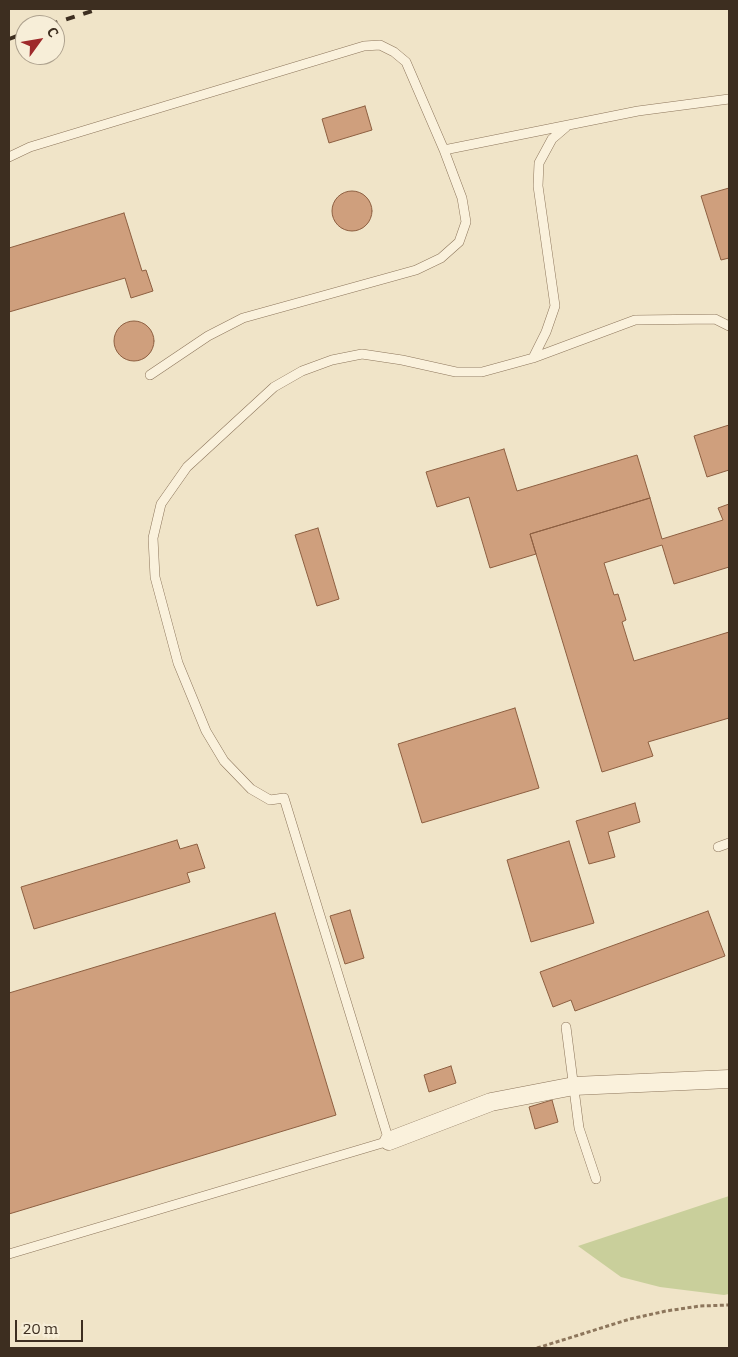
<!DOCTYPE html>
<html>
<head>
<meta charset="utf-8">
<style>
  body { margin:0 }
  #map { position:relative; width:738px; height:1357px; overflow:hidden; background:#f0e4c8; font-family:Bitter,serif }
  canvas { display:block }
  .frame { position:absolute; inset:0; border:10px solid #3d2e20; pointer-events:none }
  .north { position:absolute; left:15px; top:15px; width:50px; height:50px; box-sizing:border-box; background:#f7eed8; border:1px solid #ada18e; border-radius:50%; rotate:58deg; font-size:14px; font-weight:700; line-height:20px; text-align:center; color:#3d2e20 }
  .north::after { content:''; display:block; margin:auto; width:18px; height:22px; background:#9e2a2b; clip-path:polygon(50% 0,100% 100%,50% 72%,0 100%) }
  .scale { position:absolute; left:15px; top:1320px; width:68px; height:22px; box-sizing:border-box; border:2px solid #3d2e20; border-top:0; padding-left:6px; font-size:15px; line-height:18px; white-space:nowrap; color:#3d2e20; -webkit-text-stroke:4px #f7eed8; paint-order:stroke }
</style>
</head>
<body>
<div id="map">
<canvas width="738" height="1357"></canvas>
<div class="frame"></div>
<div class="north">С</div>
<div class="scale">20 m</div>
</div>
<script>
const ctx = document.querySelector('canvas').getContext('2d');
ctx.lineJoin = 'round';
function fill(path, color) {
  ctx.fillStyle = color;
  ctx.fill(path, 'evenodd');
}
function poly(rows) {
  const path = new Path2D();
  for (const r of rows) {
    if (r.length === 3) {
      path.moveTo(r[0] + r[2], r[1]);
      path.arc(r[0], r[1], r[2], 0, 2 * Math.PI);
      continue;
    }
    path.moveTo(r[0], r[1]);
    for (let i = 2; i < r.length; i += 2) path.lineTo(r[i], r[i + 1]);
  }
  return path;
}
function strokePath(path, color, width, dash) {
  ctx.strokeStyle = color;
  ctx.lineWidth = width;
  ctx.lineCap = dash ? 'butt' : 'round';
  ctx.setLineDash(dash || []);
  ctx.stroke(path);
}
const green = poly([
  [729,1196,729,1294,724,1295,660,1287,621,1277,578,1246]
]);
const building = poly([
  [365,106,372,130,329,143,322,119,365,106],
  [729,188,729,258,721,260,701,196,729,188],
  [352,211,20],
  [124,213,142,271,146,270,153,291,131,298,125,278,9,312,9,248,124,213],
  [134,341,20],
  [729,425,729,470,707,477,694,436,729,425],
  [504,449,517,491,637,455,650,498,530,534,536,554,490,568,469,497,437,507,426,472,504,449],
  [650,498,662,539,723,520,718,508,729,504,729,567,674,584,662,545,604,563,614,595,618,594,626,620,622,622,634,661,729,632,729,718,648,742,653,756,602,772,530,534,650,498],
  [318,528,339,599,317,606,295,535,318,528],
  [515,708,539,788,422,823,398,744,515,708],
  [635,803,640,822,608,832,615,857,589,864,576,821,635,803],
  [177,840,180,849,197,844,205,868,187,873,190,882,34,929,21,887,177,840],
  [569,841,594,923,531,942,507,860,569,841],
  [350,910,364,958,345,964,330,916,350,910],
  [708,911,725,956,575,1011,571,1000,553,1007,540,972,708,911],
  [275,913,336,1115,9,1214,9,993,275,913],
  [451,1066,456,1083,429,1092,424,1075,451,1066],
  [552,1100,558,1122,535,1129,529,1107,552,1100]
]);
const path = poly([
  [537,1348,630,1319,666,1311,700,1306,729,1305]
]);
const service = poly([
  [444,150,638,111,729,99],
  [9,157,30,147,364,46,380,45,394,52,406,62,444,150,462,198,466,222,459,242,441,258,416,270,243,318,208,336,150,375],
  [533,358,546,332,555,306,538,186,539,163,552,139,566,127],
  [718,847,729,843],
  [566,1027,579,1128,596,1179],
  [9,1254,389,1141,284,798,270,800,251,789,224,761,206,731,178,663,155,577,153,538,161,504,187,467,274,387,302,371,332,360,362,354,402,360,456,372,482,372,533,358,635,320,715,319,729,326]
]);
const minor = poly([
  [389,1141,491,1102,574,1086,729,1079]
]);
const rail = poly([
  [49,25,98,9],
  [9,39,25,33]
]);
fill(green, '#c9cf9b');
fill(building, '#cf9f7d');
strokePath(building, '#8d5f41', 1);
strokePath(service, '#8d765c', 10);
strokePath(minor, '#8d765c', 19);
strokePath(path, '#8d765c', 3, [4, 2.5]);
strokePath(service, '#faf1dc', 9);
strokePath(minor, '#faf1dc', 18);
strokePath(rail, '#3d2e20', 4, [9, 9]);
</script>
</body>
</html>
